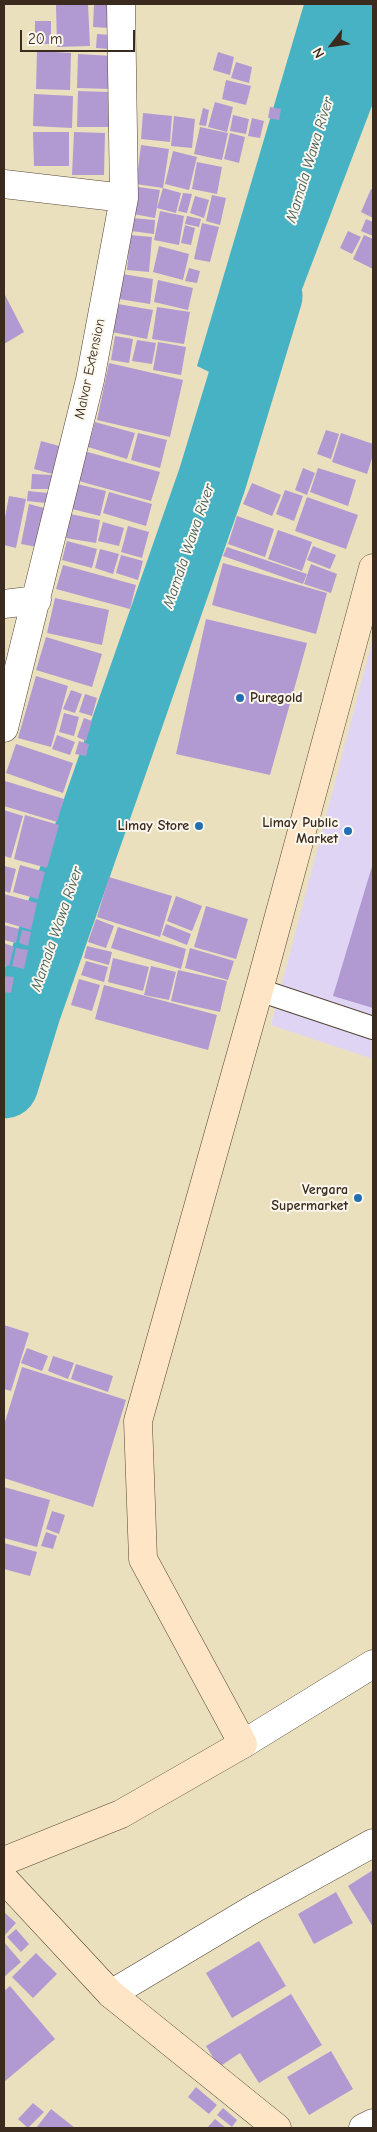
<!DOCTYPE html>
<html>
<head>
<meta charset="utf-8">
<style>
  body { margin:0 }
  #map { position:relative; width:377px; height:2132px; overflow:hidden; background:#eae0be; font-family:"Comic Neue",sans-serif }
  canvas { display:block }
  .frame { position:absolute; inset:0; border:5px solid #3b2a1e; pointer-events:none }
  .north { position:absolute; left:307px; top:20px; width:50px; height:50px; -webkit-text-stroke:4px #fbf7ec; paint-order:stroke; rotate:240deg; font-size:14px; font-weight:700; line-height:20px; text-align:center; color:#3b2a1e }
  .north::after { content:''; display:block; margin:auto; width:18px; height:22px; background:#3b2a1e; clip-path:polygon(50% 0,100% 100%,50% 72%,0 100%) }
  .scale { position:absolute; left:20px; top:30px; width:115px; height:22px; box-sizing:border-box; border:2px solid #3b2a1e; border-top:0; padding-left:6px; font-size:15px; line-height:18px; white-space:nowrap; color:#3b2a1e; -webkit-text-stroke:4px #fbf7ec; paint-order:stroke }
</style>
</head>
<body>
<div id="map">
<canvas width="377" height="2132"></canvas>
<div class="frame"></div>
<div class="north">N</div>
<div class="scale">20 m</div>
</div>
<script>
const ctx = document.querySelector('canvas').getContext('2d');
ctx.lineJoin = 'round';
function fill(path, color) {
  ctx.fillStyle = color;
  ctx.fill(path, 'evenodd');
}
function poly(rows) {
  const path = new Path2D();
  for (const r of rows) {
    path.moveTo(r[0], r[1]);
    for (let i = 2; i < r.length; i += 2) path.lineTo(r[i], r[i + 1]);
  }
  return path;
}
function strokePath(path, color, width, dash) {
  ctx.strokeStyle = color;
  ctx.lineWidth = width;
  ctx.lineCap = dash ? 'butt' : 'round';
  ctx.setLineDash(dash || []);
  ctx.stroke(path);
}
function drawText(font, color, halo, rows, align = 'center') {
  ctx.font = font + ' "Comic Neue",sans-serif';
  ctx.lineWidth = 4;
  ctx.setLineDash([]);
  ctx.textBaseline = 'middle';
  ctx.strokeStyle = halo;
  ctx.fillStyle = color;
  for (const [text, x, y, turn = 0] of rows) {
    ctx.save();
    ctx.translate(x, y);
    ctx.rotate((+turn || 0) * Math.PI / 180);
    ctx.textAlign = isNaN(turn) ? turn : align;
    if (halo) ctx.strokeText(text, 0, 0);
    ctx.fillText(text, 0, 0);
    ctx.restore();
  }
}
const built = poly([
  [373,638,373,1059,271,1025]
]);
const water = poly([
  [304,4,373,4,373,103,261,397,197,366]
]);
const river = poly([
  [4,1084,27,1009,212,480,268,296]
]);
const building = poly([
  [56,4,88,4,90,46,57,47],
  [94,4,109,4,108,28,93,27],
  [35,21,51,21,51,44,35,44],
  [97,34,110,35,109,49,96,48],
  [37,51,71,53,70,90,36,89],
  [218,52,234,57,230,75,213,70],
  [78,54,112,56,111,89,77,88],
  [236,62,252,67,249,83,231,78],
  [226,80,251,86,246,105,222,99],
  [78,91,110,92,109,127,77,127],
  [34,94,73,96,72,128,33,126],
  [215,102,233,107,227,132,208,127],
  [270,107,281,109,279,120,268,118],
  [203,108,209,110,206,126,199,125],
  [143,113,172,116,170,142,141,139],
  [233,115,249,119,246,134,230,131],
  [174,116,195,119,192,148,171,146],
  [252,118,264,121,260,138,248,136],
  [200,127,228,133,222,160,194,154],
  [33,132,69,132,69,166,34,166],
  [74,132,105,133,104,175,72,175],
  [230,133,245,137,239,163,224,159],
  [141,145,169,149,163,188,181,193,176,213,157,208,163,188,136,184],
  [173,151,197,157,189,190,165,184],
  [197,162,222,167,217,194,192,189],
  [138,187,160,190,155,218,133,214],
  [371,189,373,190,373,218,361,212],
  [183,193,192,194,187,213,178,211],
  [212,195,226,198,220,225,206,221],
  [195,196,209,200,204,218,190,213],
  [160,211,184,216,179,245,154,240],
  [187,216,201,219,199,227,185,224],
  [132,218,155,220,154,234,131,231],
  [366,219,373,222,373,236,361,231],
  [202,223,219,227,210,262,194,259],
  [185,225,195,228,191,245,181,243],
  [348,231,361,237,352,254,340,248],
  [130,235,152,237,149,272,127,270],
  [364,235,373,239,373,269,353,259],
  [159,246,189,254,183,280,153,272],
  [189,268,200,271,197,283,185,281],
  [122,274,153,279,150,304,119,299],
  [158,280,193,288,188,310,154,302],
  [4,293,24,332,4,344],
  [118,304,153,310,147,339,112,332],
  [157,307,190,312,184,344,152,339],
  [115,336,133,339,129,363,111,360],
  [137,340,156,343,152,364,132,361],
  [158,342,186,347,181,375,153,370],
  [109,363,183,380,170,437,97,420],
  [95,422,135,433,127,459,88,447],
  [326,430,339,434,331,459,317,454],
  [138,433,167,440,160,468,131,460],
  [341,433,373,444,373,455,367,474,332,462],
  [41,441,63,447,56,475,34,469],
  [84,451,160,472,151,501,75,480],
  [303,468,315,473,307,495,295,490],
  [318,468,356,480,348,506,310,492],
  [32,474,52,475,51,489,31,489],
  [252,483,281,495,272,516,243,504],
  [77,484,106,491,100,516,72,509],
  [285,490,303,496,294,521,276,514],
  [28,491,48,493,46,503,27,501],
  [109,492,152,504,146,526,103,513],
  [9,496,26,499,16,548,4,545,4,523],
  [307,497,358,515,346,549,295,531],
  [29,504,44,508,37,547,21,544],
  [70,514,100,520,96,543,66,538],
  [237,516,274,529,265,557,228,544],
  [103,522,124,528,119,546,98,541],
  [128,526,149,532,142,558,121,552],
  [278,530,312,542,302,571,268,559],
  [67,541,97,549,92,568,62,560],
  [313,546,336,555,330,569,307,560],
  [227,547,307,574,303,584,223,556],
  [100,549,119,554,113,574,95,568],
  [121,555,143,561,138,580,116,573],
  [223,563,327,593,316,634,212,605],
  [311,564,337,574,331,593,304,584],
  [63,565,136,585,130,609,56,589],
  [55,598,109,610,102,645,47,633],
  [206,619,307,643,270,775,176,754],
  [46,637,102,654,92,687,36,670],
  [36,676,68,686,51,747,18,738],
  [71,690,82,694,75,713,63,709],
  [85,694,97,698,92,716,79,712],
  [64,713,79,717,74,736,59,732],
  [84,718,92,721,86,741,77,737],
  [57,735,75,742,70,755,52,749],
  [79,741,89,744,86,756,75,754],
  [16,744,73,763,63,793,6,773],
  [5,781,64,799,57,822,4,806],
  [4,810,23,816,11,858,4,856],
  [25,815,59,825,47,868,14,859],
  [373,863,373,1008,333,996],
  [20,865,45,872,38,899,13,892],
  [4,866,16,869,10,893,4,891],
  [109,877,172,896,160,937,97,917],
  [4,894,37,903,31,930,4,922],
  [176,896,202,906,192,931,167,921],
  [206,906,248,919,236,959,194,947],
  [96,919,114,926,106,948,88,942],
  [166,924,191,934,187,945,162,935],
  [4,925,19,929,16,943,4,940],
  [118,927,186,949,181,969,111,948],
  [22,930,31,932,28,946,19,943],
  [4,943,14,947,9,966,4,965],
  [87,946,112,952,109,965,84,958],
  [16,948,28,950,24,969,12,966],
  [190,948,234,961,228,980,185,968],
  [113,958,149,967,143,991,108,982],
  [86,961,108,967,104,982,81,975],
  [151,966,176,972,169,1000,144,995],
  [178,970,227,981,220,1012,171,1001],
  [4,976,14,977,11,993,4,992],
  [79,979,100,985,92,1011,71,1005],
  [104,985,217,1015,208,1050,95,1019],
  [4,1325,29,1333,11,1391,4,1389],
  [27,1348,48,1356,42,1371,21,1363],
  [53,1356,74,1363,68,1379,48,1371],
  [76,1364,113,1376,108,1392,71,1379],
  [22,1367,126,1400,93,1507,4,1478,4,1425],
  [4,1487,50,1500,37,1547,4,1538],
  [52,1511,65,1515,59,1534,46,1529],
  [46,1532,57,1536,53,1549,41,1546],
  [4,1543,37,1552,30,1576,4,1569],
  [373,1870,373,1927,348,1886],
  [336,1892,353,1923,314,1944,298,1914],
  [5,1913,16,1923,5,1935,4,1915],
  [16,1929,29,1944,21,1952,7,1937],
  [259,1941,286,1986,232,2018,206,1973],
  [4,1942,21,1962,4,1977],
  [36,1953,57,1974,33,1998,12,1977],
  [10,1986,55,2039,4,2082,4,1991],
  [291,1994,322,2045,259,2083,240,2053,219,2067,206,2046],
  [331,2051,353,2089,309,2115,287,2077],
  [196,2087,217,2105,209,2114,188,2097],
  [33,2103,44,2112,28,2128,18,2119],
  [223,2108,237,2120,232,2127,217,2115],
  [51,2109,75,2128,36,2128],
  [215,2119,226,2128,207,2128]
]);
const lane = poly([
  [259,990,373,1028]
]);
const street = poly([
  [4,184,124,198],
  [4,604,37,600],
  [4,728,90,380,124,198,121,4],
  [243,1744,373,1664],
  [111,1994,255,1908,373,1843],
  [363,2128,373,2123]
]);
const secondary = poly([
  [4,1861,121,1814,243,1744,143,1559,138,1421,259,990,373,568],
  [4,1879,111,1994,277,2128]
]);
const markers = [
  [240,698,5,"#1f6fb2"],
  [199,826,5,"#1f6fb2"],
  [348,831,5,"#1f6fb2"],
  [358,1198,5,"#1f6fb2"]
];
const streetNames = [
  ["Malvar Extension",90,369,-78]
];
const poiNames = [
  ["Puregold",250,698,"left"],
  ["Limay Public",338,823],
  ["Market",338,839],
  ["Limay Store",189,826],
  ["Vergara",348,1190],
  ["Supermarket",348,1206]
];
const waterNames = [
  ["Mamala Wawa River",310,160,-73],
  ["Mamala Wawa River",189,546,-71],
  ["Mamala Wawa River",57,929,-71]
];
fill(built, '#e0d4f4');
fill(water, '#47b2c4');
strokePath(river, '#47b2c4', 69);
fill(building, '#b09ad1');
strokePath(lane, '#554536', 24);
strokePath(street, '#554536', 29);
strokePath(secondary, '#554536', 29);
strokePath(lane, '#fff', 22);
strokePath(street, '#fff', 28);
strokePath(secondary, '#fde5c5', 28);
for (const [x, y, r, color] of markers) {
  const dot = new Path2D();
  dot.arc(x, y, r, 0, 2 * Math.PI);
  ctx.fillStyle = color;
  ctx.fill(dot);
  strokePath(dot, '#fbf7ec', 2);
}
drawText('14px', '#3b2a1e', '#fbf7ec', streetNames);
drawText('bold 14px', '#3b2a1e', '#fbf7ec', poiNames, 'right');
drawText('italic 15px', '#3f5a58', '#fbf7ec', waterNames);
</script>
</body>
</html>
